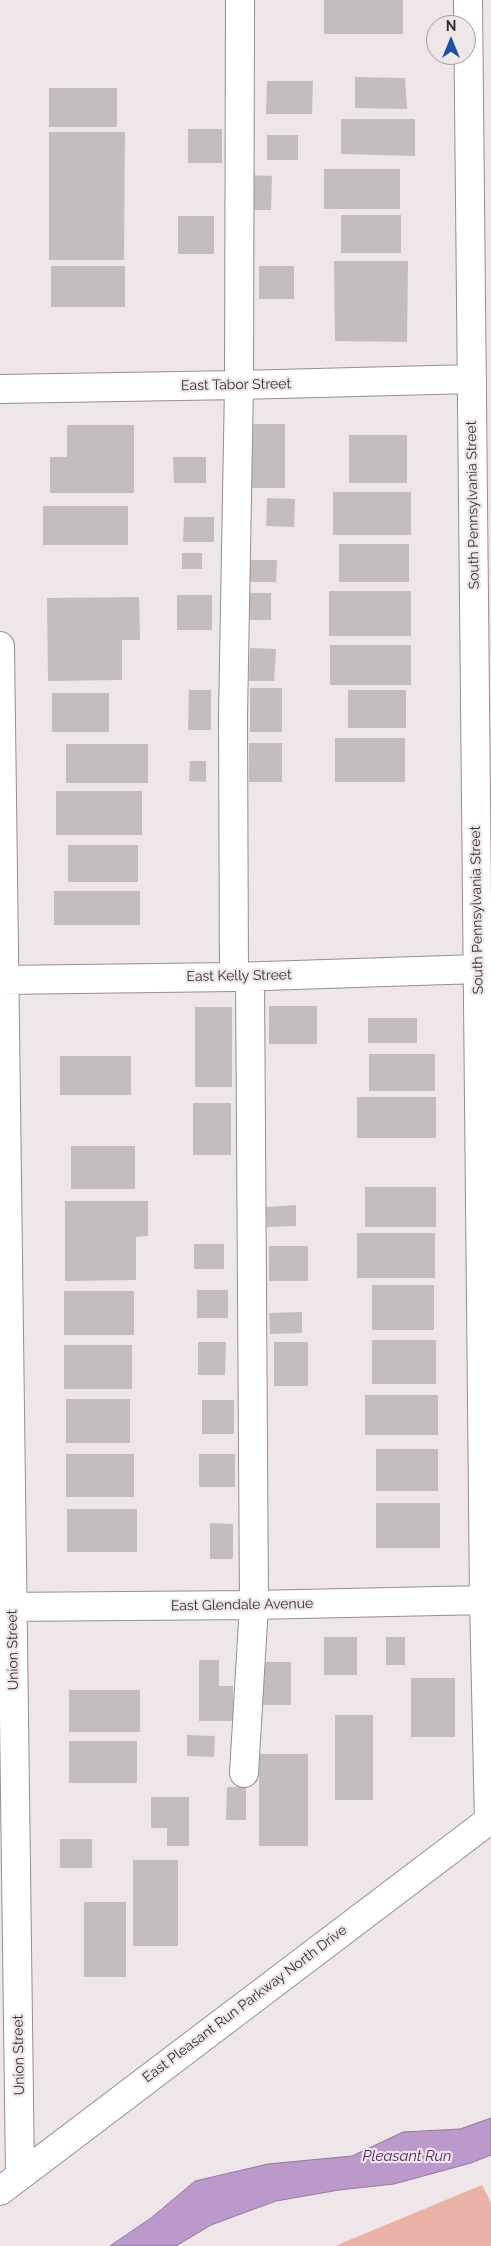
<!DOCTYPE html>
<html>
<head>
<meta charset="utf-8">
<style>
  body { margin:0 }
  #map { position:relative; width:491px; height:2246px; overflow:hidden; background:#eee6e9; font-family:Raleway,sans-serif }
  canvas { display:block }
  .north { position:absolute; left:426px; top:15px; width:50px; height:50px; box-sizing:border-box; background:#eee6e9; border:1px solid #a49ea0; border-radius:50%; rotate:0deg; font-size:14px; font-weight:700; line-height:20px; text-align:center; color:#343132 }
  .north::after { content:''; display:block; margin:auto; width:18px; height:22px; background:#1853a4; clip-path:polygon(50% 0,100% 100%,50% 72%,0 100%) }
</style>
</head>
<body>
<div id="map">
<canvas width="491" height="2246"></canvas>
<div class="north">N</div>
</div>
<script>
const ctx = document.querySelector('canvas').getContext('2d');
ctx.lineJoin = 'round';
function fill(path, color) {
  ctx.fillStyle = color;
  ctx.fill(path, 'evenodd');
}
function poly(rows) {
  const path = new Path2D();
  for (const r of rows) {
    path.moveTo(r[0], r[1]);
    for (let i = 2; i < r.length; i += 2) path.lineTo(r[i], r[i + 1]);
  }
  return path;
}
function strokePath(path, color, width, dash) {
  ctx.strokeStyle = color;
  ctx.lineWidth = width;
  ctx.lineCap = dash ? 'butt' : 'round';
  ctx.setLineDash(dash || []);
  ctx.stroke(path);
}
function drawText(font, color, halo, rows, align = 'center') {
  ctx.font = font + ' Raleway,sans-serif';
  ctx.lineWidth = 4.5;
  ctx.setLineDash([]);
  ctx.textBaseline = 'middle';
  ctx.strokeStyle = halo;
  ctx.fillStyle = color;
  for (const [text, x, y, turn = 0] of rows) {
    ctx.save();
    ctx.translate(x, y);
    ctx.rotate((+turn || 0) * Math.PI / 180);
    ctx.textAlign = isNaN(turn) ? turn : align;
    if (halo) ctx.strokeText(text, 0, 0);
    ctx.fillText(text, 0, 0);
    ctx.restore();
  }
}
const green = poly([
  [482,2185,491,2203,491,2246,335,2246]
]);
const water = poly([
  [491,2118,491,2155,471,2163,394,2184,339,2190,276,2201,211,2225,176,2246,110,2246,151,2218,195,2181,268,2164,352,2156,403,2132,460,2129,491,2118]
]);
const building = poly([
  [324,0,403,0,403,34,324,34],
  [355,77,405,78,407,109,355,108],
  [267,81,313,81,312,114,266,114],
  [49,88,117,88,117,127,49,127],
  [341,119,415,119,415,156,341,154],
  [188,129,222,129,222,163,188,163],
  [49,132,125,132,124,260,49,260],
  [267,135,298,135,298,160,267,160],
  [324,169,400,169,400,209,324,209],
  [249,175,272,176,271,210,249,210],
  [341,215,401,215,401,253,341,253],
  [178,216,214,216,214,254,178,254],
  [334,261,408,261,407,342,335,341],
  [51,266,125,266,125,307,51,307],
  [259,266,294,266,294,299,259,299],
  [245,424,285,424,285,488,245,488],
  [67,425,134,425,134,493,50,493,50,457,67,457],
  [349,435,407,435,407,483,349,483],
  [173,457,206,457,206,483,174,483],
  [333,492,411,492,411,535,333,535],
  [267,498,295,499,294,527,266,526],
  [43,506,128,506,128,545,43,545],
  [184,517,214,517,214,542,183,542],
  [339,544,409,544,409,582,339,582],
  [182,553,202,553,202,569,182,569],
  [249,560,277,560,276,582,248,582],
  [329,591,411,591,411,636,329,636],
  [242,593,271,593,271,620,242,620],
  [177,595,212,595,212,630,177,630],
  [139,597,140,640,122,640,122,680,48,681,47,598],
  [330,645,411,645,411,685,330,685],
  [250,648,276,649,274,681,249,681],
  [250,688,282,688,282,732,250,732],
  [189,690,211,690,211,730,188,730],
  [348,690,406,690,406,728,348,728],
  [52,693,109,693,109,732,52,732],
  [335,738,405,738,405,782,335,782],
  [249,743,282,743,282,782,249,782],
  [66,744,148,744,148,783,66,783],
  [190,761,206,761,206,782,189,781],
  [56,791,142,791,142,835,56,835],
  [68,845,138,845,138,882,68,882],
  [54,891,140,891,140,925,54,925],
  [269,1006,317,1006,317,1044,269,1044],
  [195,1007,232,1007,232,1087,195,1087],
  [368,1018,417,1018,417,1043,368,1043],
  [369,1054,435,1054,435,1091,369,1091],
  [60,1056,131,1056,131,1095,60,1095],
  [357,1097,436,1097,436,1138,357,1138],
  [193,1103,231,1103,231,1155,193,1155],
  [71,1146,135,1146,135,1189,71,1189],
  [365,1187,436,1187,436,1227,365,1227],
  [65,1201,148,1201,148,1236,136,1237,136,1280,65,1281],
  [296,1205,296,1226,267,1227,266,1207],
  [357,1233,435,1233,435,1278,357,1278],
  [194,1244,224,1244,224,1269,194,1269],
  [269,1246,308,1246,308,1281,269,1281],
  [372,1285,434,1285,434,1330,372,1330],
  [197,1290,228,1290,228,1318,197,1318],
  [64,1291,134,1291,134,1335,64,1335],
  [302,1312,302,1333,270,1334,269,1313],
  [372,1340,436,1340,436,1384,372,1384],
  [198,1342,226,1342,225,1375,198,1375],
  [274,1342,308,1342,308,1386,274,1386],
  [64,1345,132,1345,132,1389,64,1389],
  [365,1395,438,1395,438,1435,365,1435],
  [66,1399,130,1399,130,1443,66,1443],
  [202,1400,234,1400,234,1434,202,1434],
  [376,1449,438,1449,438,1491,376,1491],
  [66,1454,134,1454,134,1497,66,1497],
  [199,1454,235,1454,235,1487,199,1487],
  [376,1503,440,1503,440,1548,376,1548],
  [67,1509,137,1509,137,1552,67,1552],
  [210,1523,233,1524,233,1559,210,1559],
  [324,1637,357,1637,357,1675,324,1675],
  [386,1637,405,1637,405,1665,386,1665],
  [199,1660,219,1660,219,1686,233,1686,233,1721,199,1721],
  [257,1662,291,1662,291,1705,257,1705],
  [411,1678,455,1678,455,1737,411,1737],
  [69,1690,140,1690,140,1732,69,1732],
  [335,1715,373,1715,373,1800,335,1800],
  [187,1735,215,1736,214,1757,187,1756],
  [69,1741,137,1741,137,1783,69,1783],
  [259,1754,308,1754,308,1846,259,1846],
  [227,1787,246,1787,246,1820,226,1820],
  [151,1797,189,1797,189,1846,167,1846,167,1828,151,1828],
  [60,1839,92,1839,92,1868,60,1868],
  [133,1860,178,1860,178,1946,133,1946],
  [84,1902,126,1902,126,1977,84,1977]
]);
const minor = poly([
  [468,0,484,1600,489,1821],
  [0,389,239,385,472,379],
  [0,646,20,2175],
  [234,977,233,717,239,385,240,0],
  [0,980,234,977,478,969],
  [0,1607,254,1605,484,1600],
  [244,1773,254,1605,250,977],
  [0,2191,491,1819]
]);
const streetNames = [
  ["East Tabor Street",236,385,-1],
  ["South Pennsylvania Street",473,505,-91],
  ["South Pennsylvania Street",477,910,-91],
  ["East Kelly Street",239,976,-1],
  ["East Glendale Avenue",242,1605,-1],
  ["Union Street",13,1650,-91],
  ["East Pleasant Run Parkway North Drive",245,2004,-37],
  ["Union Street",19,2055,-91]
];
const waterNames = [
  ["Pleasant Run",407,2156]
];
fill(green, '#ebb2a7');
fill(water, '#bb99cb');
strokePath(water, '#927a9d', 1);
fill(building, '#c3bdc1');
strokePath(minor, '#968f91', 30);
strokePath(minor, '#fff', 28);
drawText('14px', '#343132', '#eee6e9', streetNames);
drawText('italic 15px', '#502562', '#eee6e9', waterNames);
</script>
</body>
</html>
